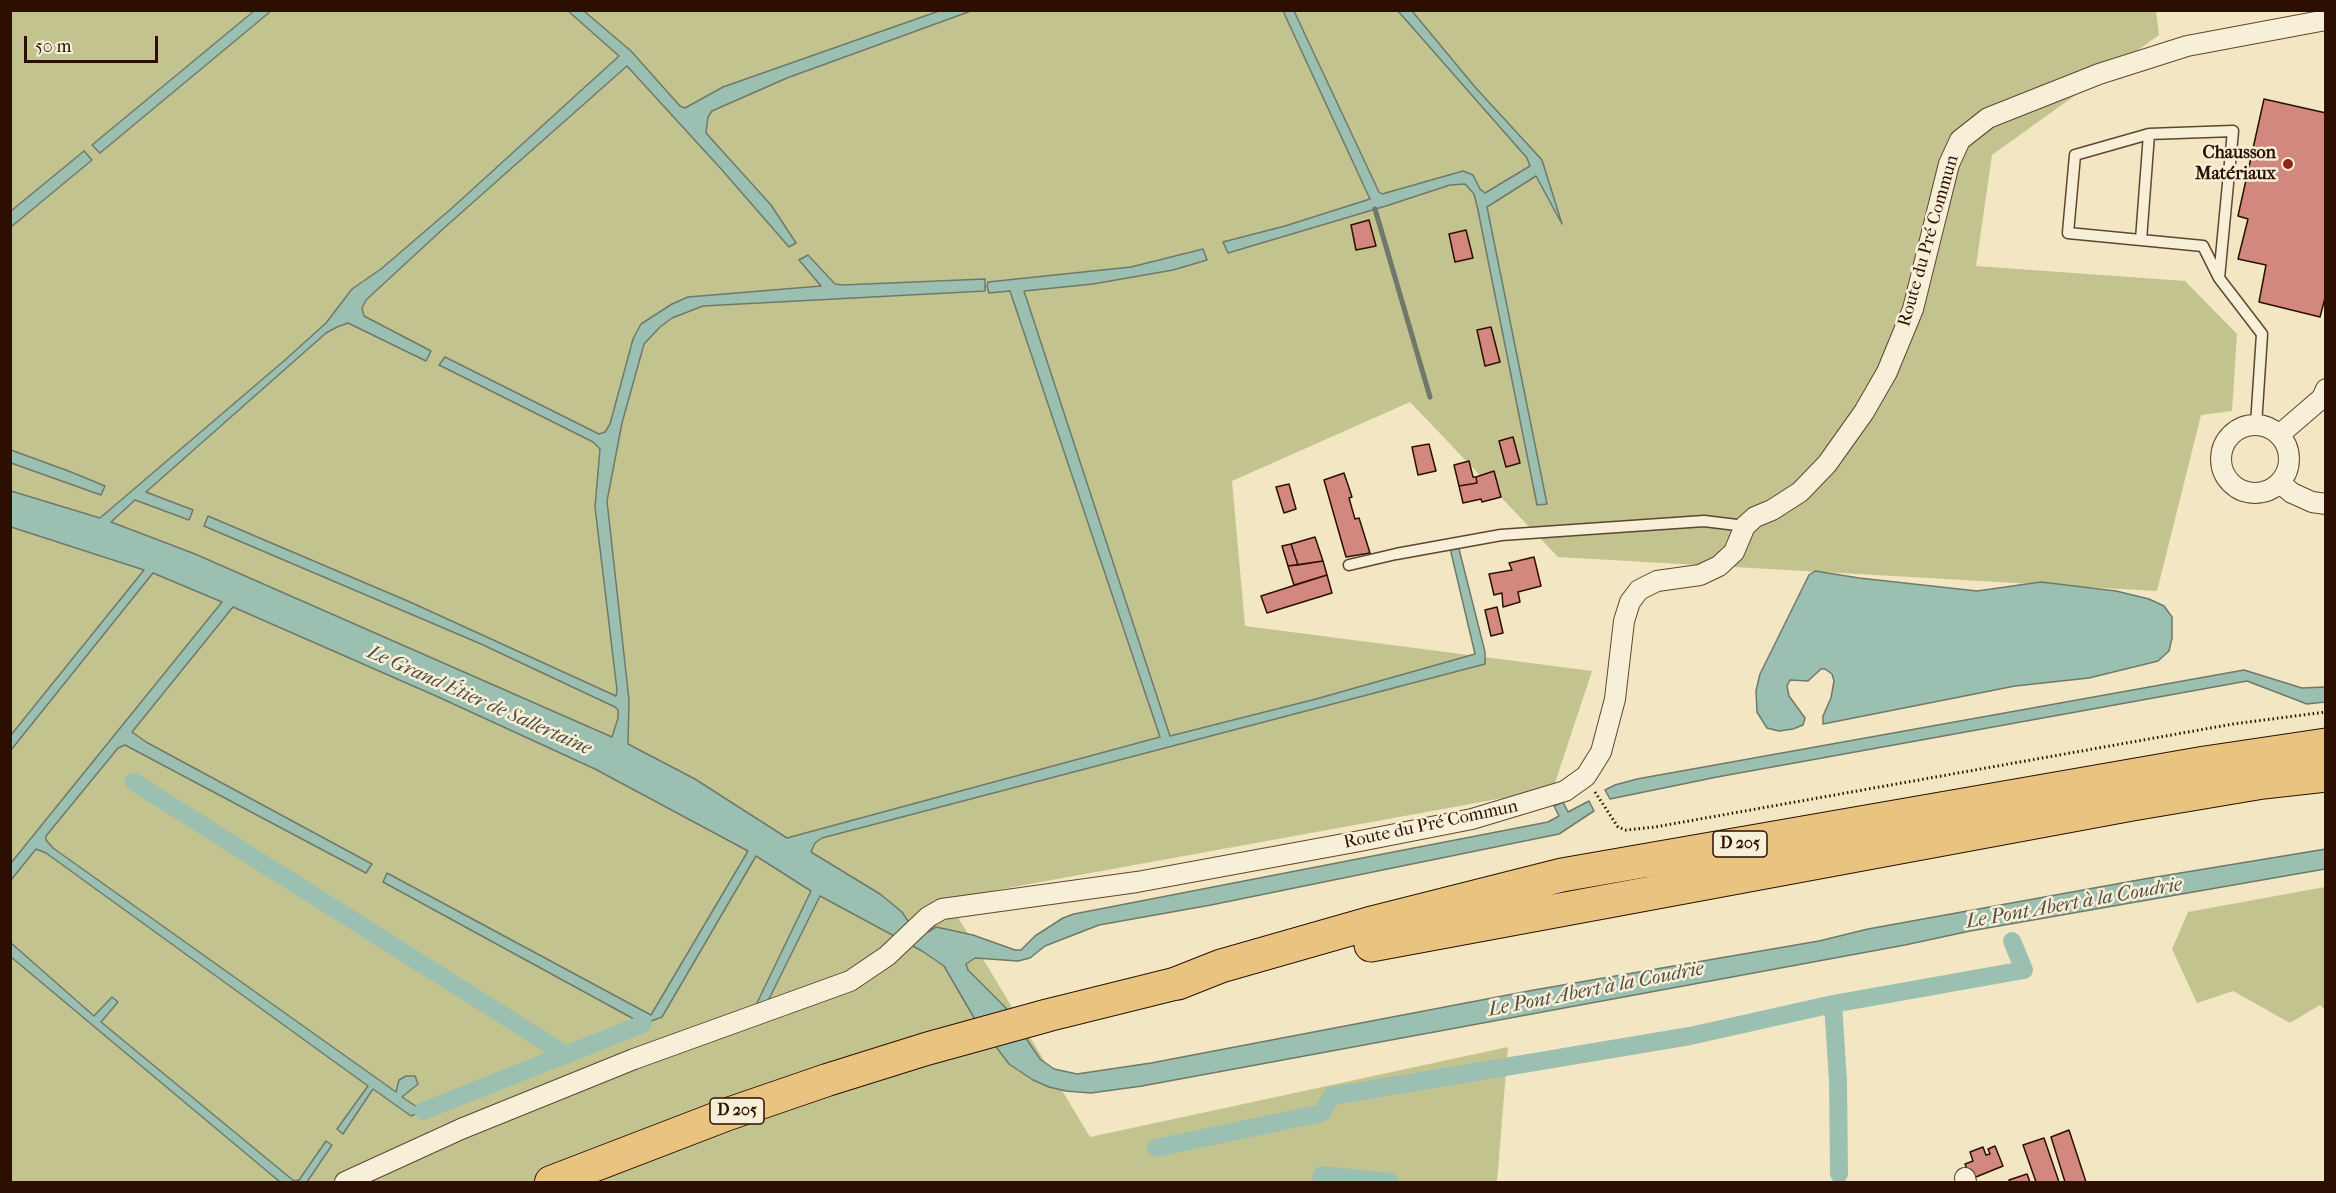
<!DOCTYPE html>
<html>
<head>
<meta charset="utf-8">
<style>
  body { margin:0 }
  #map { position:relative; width:2336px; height:1193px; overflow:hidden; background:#f2e7c2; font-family:"IM FELL French Canon",serif }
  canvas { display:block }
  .frame { position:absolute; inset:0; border:12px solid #2c0f00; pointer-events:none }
  .scale { position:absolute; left:24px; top:36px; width:134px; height:27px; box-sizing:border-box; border:3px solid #2c0f00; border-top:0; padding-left:8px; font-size:18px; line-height:21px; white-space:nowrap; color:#2c0f00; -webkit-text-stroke:4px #f7efd7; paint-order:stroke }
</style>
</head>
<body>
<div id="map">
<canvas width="2336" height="1193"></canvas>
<div class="frame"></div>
<div class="scale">50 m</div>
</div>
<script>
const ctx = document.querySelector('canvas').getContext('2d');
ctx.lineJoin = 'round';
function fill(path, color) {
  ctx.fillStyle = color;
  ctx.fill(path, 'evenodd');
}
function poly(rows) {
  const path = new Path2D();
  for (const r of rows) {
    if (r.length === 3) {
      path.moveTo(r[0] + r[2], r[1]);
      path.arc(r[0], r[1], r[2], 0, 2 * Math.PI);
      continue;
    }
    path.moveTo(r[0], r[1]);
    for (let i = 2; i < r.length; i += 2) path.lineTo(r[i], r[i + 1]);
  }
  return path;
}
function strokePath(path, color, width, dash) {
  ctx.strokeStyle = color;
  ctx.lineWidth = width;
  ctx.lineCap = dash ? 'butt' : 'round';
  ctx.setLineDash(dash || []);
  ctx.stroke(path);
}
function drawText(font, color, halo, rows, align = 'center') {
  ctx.font = font + ' "IM FELL French Canon",serif';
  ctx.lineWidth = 5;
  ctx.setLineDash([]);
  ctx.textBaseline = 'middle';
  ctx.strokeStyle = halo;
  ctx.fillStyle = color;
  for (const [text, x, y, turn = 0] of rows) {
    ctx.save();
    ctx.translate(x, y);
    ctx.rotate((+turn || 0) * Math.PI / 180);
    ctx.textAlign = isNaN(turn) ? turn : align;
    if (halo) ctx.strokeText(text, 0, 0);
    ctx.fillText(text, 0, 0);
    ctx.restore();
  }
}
const green = poly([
  [10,11,2156,11,2159,35,1992,155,1976,266,2185,281,2237,334,2232,411,2201,415,2157,591,1558,557,1410,402,1232,481,1245,626,1592,671,1553,789,947,899,1090,1137,1508,1047,1497,1182,11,1182],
  [2325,887,2325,1010,2320,1005,2290,1023,2233,991,2197,1003,2172,949,2188,912]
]);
const water = poly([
  [567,10,584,11,631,51,680,106,685,108,723,87,939,11,971,11,787,78,712,111,708,117,706,133,771,205,796,243,789,247,722,170,627,66,444,228,366,300,362,308,364,316,431,351,426,361,348,323,337,327,326,333,146,492,193,510,189,520,135,500,111,522,195,554,612,737,618,718,618,710,615,707,481,644,204,526,208,516,410,602,616,696,617,690,595,507,600,449,593,442,439,365,445,357,599,434,605,432,610,424,633,339,641,324,672,304,688,297,821,286,799,260,808,255,835,284,842,285,985,279,985,291,703,306,672,318,660,327,644,344,622,423,607,501,629,700,628,744,695,779,787,838,1160,737,1010,291,989,293,987,286,988,282,1131,267,1203,249,1207,260,1173,270,1093,284,1024,291,1170,736,1316,699,1475,654,1450,548,1458,545,1485,652,1485,664,822,838,815,843,811,852,880,894,902,912,910,924,928,932,936,927,973,935,1015,950,1021,950,1035,936,1063,918,1074,914,1548,822,1559,816,1554,806,1563,802,1568,812,1589,801,1594,811,1559,834,1211,905,1099,925,1045,946,1030,958,1018,961,975,958,966,964,968,970,1005,1007,1040,1059,1054,1069,1077,1074,1151,1063,1534,990,1819,941,1868,929,2144,879,2326,849,2325,869,1970,931,1905,945,1142,1086,1091,1093,1066,1091,1049,1087,1033,1080,1009,1064,973,1016,944,966,922,951,820,896,767,1003,755,1007,811,891,756,856,662,1017,643,1024,383,882,387,873,651,1015,748,851,595,769,436,696,233,607,132,732,146,742,372,864,366,873,125,745,118,748,46,836,46,840,53,848,396,1092,399,1080,406,1076,415,1076,418,1084,402,1097,423,1111,411,1116,373,1089,343,1134,337,1129,368,1086,46,853,36,849,11,880,11,863,222,602,153,573,11,750,11,735,144,570,11,527,11,491,100,518,285,360,326,323,352,289,381,269,452,208,619,56,567,10],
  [254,11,271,11,100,153,92,145,254,11],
  [1283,11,1294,11,1379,192,1382,194,1463,171,1473,175,1480,189,1485,193,1530,166,1527,158,1398,11,1412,11,1475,87,1542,160,1562,224,1536,176,1487,207,1547,504,1537,505,1478,210,1474,194,1465,184,1450,185,1386,206,1228,253,1223,242,1285,226,1370,199,1283,11],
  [84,151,92,160,11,227,11,211,84,151],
  [11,450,71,472,105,486,101,495,11,463,11,450],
  [1815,571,1859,578,1977,591,2041,582,2116,591,2149,599,2164,606,2172,617,2172,638,2169,651,2158,661,2089,678,2015,686,1823,724,1823,716,1831,698,1834,681,1832,674,1825,669,1821,669,1808,681,1790,680,1787,686,1789,696,1805,718,1803,725,1793,729,1779,731,1767,728,1757,712,1756,691,1760,674,1809,575,1815,571],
  [2244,670,2302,688,2325,687,2325,702,2307,704,2247,681,1717,777,1610,799,1605,790,1615,785,1637,779,2244,670],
  [11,943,94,1016,112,997,118,1002,101,1022,294,1181,299,1180,326,1141,332,1145,307,1182,280,1182,11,957,11,943]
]);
const stream = poly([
  [1375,209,1430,397]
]);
const canal = poly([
  [134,782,566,1055],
  [1833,1004,2024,970,2012,941],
  [423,1111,643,1024],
  [1156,1148,1322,1113,1332,1096,1690,1036,1833,1004,1838,1081,1839,1174],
  [1321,1182,1322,1175,1390,1182]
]);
const building = poly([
  [2264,99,2326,113,2326,294,2320,317,2259,302,2266,265,2238,259,2248,219,2238,216,2264,99],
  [1369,220,1376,246,1356,250,1351,225,1369,220],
  [1466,230,1473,258,1455,262,1449,234,1466,230],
  [1491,327,1500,362,1485,366,1477,330,1491,327],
  [1513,437,1520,463,1506,467,1499,441,1513,437],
  [1429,444,1436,471,1418,475,1412,447,1429,444],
  [1469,461,1473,477,1476,477,1477,483,1459,486,1454,465,1469,461],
  [1494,471,1501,497,1482,502,1481,499,1463,503,1459,486,1477,483,1476,477,1494,471],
  [1344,473,1352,497,1349,498,1355,519,1359,518,1370,553,1346,557,1324,480,1344,473],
  [1289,484,1296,509,1284,513,1276,487,1289,484],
  [1315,537,1323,561,1298,565,1291,544,1315,537],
  [1291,544,1298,565,1288,566,1282,546,1291,544],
  [1534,557,1541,586,1518,592,1520,602,1503,607,1502,593,1494,595,1489,574,1512,570,1509,563,1534,557],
  [1323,561,1327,575,1294,585,1288,566,1323,561],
  [1327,575,1332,593,1267,613,1261,596,1327,575],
  [1497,607,1503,633,1491,636,1485,610,1497,607],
  [2069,1130,2086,1182,2065,1182,2051,1137,2069,1130],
  [2044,1138,2059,1182,2036,1182,2023,1145,2044,1138],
  [1995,1146,2003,1166,1971,1179,1965,1164,1973,1161,1970,1152,1983,1147,1986,1155,1990,1154,1988,1149,1995,1146],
  [2027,1174,2030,1182,2010,1182,2009,1180,2027,1174]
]);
const path = poly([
  [1595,792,1618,827,1626,830,1655,827,2233,724,2326,712]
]);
const service = poly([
  [2233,131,2219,278,2203,246,2068,233,2075,155,2149,134,2233,131],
  [2141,240,2149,134],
  [2219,278,2262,334,2256,425],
  [1349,565,1396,554,1501,535,1704,521,1745,526]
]);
const minor = poly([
  [2255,459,34],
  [2279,435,2322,398,2326,389],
  [2280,483,2292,493,2312,502,2326,504],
  [1965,1178,1966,1182],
  [345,1182,461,1129,634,1059,850,981,887,956,928,917,942,909,1137,882,1360,841,1472,819,1565,791,1586,776,1601,752,1615,699,1624,621,1630,602,1639,590,1657,581,1700,575,1719,566,1734,552,1745,526,1755,517,1772,510,1800,492,1827,464,1864,412,1887,372,1913,309,1949,164,1960,140,1988,118,2099,74,2187,46,2326,20]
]);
const primary = poly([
  [551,1182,728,1114,827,1080,926,1049,1049,1015,1178,983]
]);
const trunk = poly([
  [1371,945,2132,804,2263,782,2326,775],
  [1178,983,1221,966,1368,924,1562,875,2205,763,2326,745]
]);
const markers = [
  [2288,164,6,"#8f2418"]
];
const shields = [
  [1740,844,54],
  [737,1111,54]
];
const shieldNames = [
  ["D 205",1740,844],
  ["D 205",737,1111]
];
const poiNames = [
  ["Chausson",2276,154],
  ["Matériaux",2276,175]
];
const streetNames = [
  ["Route du Pré Commun",1929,241,-74],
  ["Route du Pré Commun",1431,825,-12]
];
const waterNames = [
  ["Le Grand Étier de Sallertaine",479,701,24],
  ["Le Pont Abert à la Coudrie",2074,904,-10],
  ["Le Pont Abert à la Coudrie",1596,990,-11]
];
fill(green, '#c2c38e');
fill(water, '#9bc0b2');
strokePath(water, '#6f796b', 1.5);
strokePath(stream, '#6f796b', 5);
strokePath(canal, '#9bc0b2', 18);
fill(building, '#d2887f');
strokePath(building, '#2c0f00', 1.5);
strokePath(service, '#5e4530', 13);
strokePath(minor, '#5e4530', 22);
strokePath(primary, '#2c0f00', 34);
strokePath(trunk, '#2c0f00', 35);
strokePath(path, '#2c0f00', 3, [1.5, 3]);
strokePath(service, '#f7efd7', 10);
strokePath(minor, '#f7efd7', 20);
strokePath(primary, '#e9c481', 32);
strokePath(trunk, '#e9c481', 33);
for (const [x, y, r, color] of markers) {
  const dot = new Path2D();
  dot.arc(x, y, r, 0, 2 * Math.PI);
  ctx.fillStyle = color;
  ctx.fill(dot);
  strokePath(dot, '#f7efd7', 2);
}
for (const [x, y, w] of shields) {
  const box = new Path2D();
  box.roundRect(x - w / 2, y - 13, w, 26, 4.5);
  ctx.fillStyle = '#f7efd7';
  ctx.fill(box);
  strokePath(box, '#2c0f00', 1.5);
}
drawText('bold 16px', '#2c0f00', null, shieldNames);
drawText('bold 18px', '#2c0f00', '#f7efd7', poiNames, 'right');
drawText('18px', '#2c0f00', '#f7efd7', streetNames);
drawText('italic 20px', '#534d3e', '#f7efd7', waterNames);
</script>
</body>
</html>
